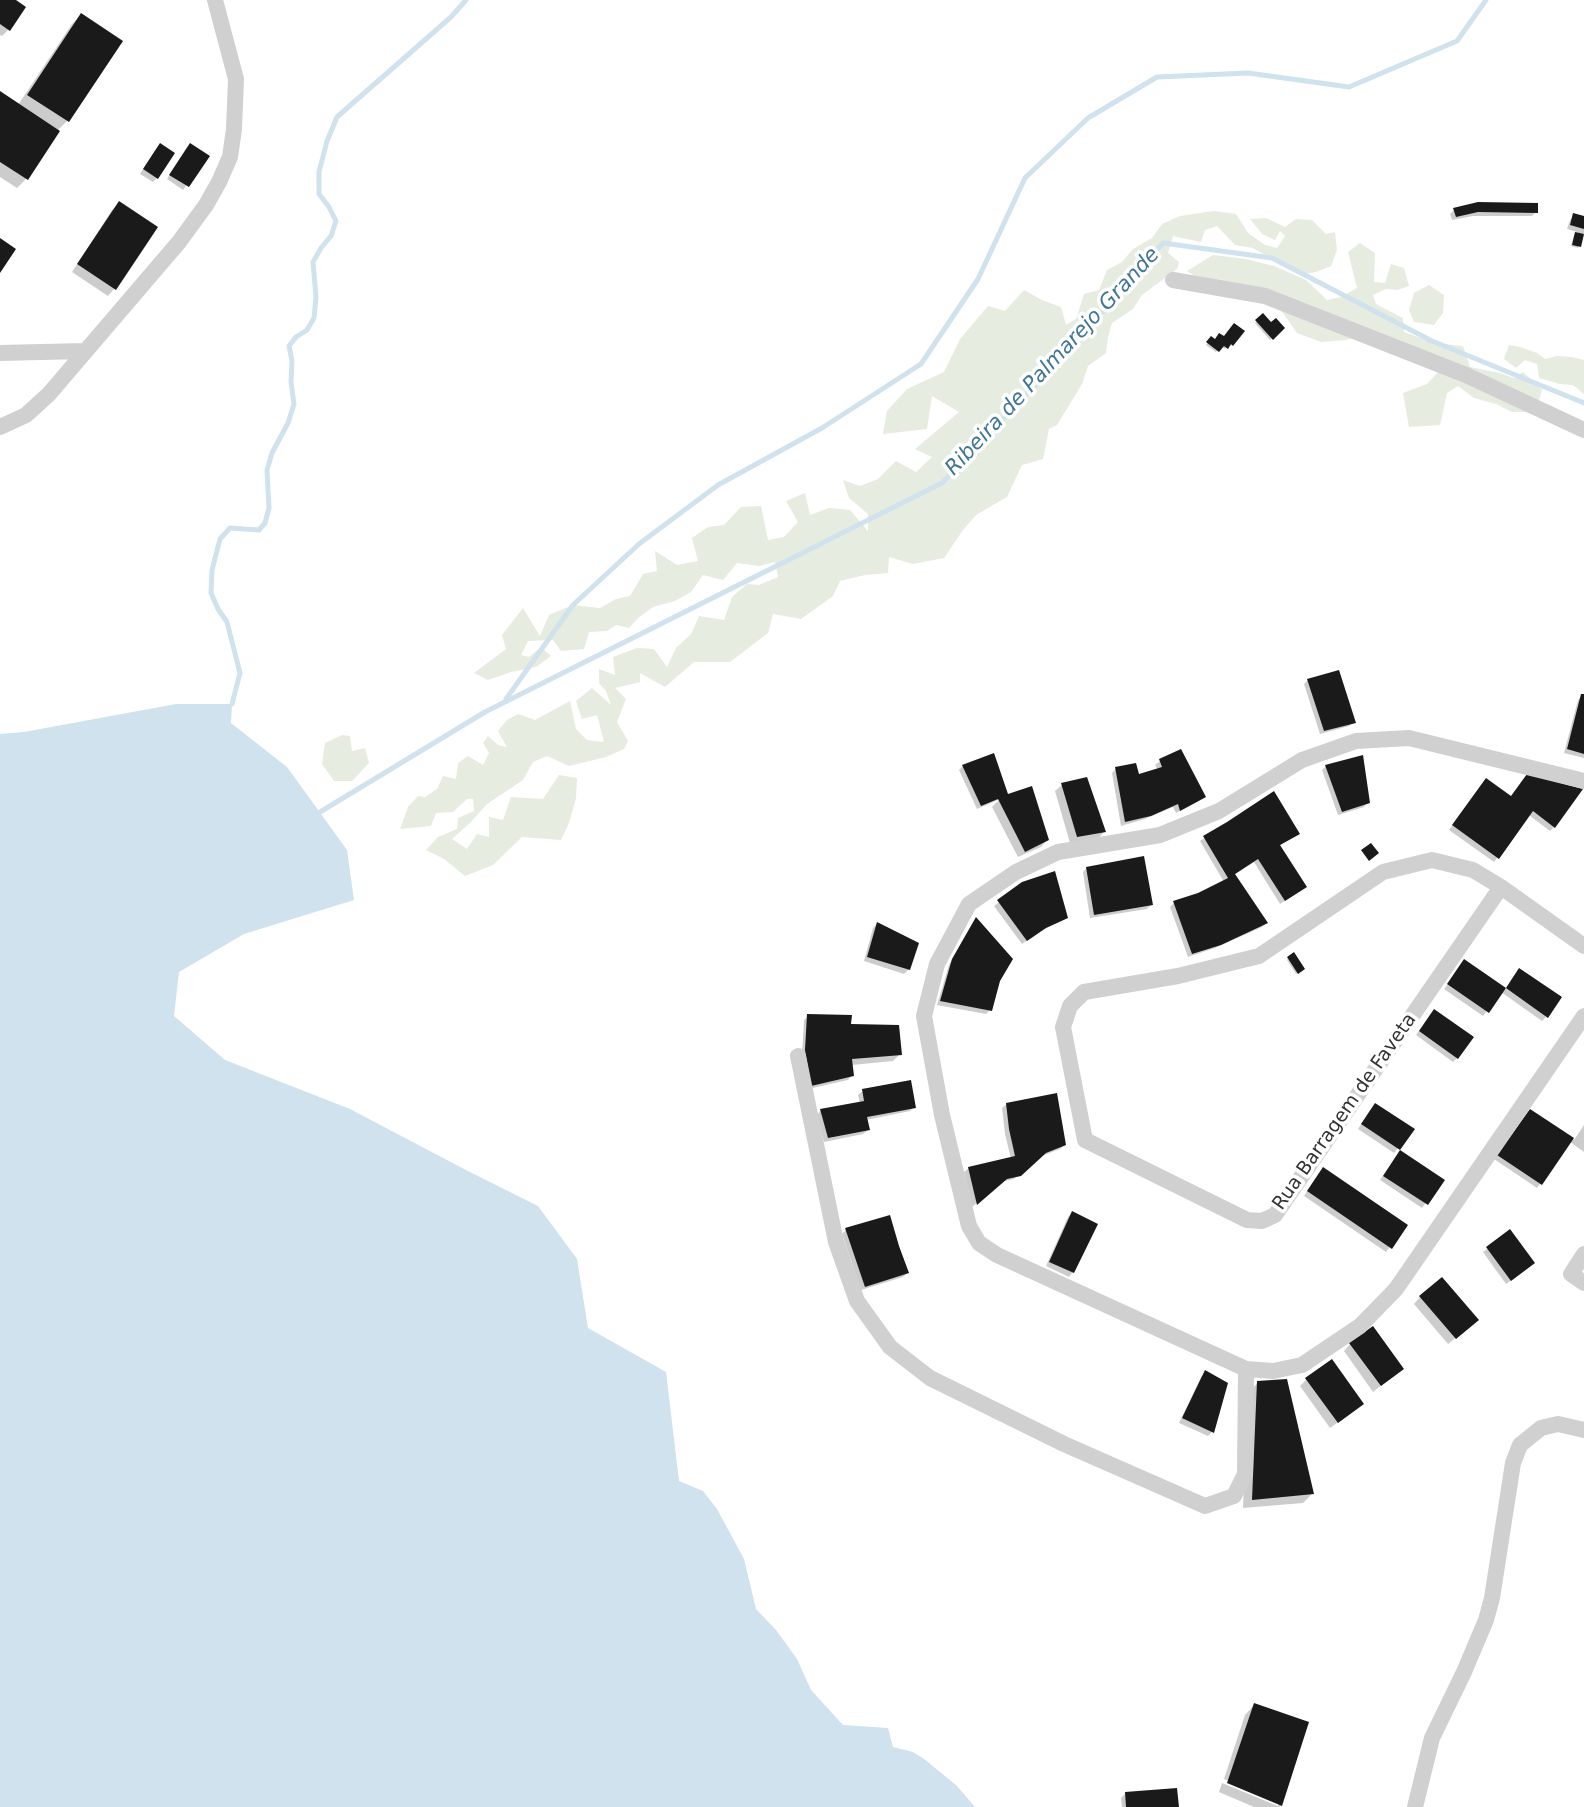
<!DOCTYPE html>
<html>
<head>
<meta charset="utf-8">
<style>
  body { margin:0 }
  canvas { display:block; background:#fff }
</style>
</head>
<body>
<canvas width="1584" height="1807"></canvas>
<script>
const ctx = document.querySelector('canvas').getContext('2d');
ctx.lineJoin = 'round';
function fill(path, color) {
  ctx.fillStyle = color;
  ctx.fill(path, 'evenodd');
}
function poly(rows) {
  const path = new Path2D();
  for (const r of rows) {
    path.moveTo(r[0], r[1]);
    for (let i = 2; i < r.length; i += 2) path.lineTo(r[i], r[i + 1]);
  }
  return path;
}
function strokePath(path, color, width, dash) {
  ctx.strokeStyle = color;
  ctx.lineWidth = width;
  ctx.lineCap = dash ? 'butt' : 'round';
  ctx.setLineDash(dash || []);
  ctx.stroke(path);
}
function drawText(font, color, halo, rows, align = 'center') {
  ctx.font = font + ' "DejaVu Sans",sans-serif';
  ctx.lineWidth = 7;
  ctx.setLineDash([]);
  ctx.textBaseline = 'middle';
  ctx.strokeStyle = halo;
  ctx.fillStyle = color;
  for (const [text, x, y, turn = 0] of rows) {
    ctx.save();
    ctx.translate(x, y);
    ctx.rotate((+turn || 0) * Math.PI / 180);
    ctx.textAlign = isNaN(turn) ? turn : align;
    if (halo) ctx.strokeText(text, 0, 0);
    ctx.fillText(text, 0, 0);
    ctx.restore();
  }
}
const green = poly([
  [1214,211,1236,214,1248,233,1265,245,1277,248,1285,236,1280,231,1275,240,1262,234,1250,219,1266,218,1285,227,1296,219,1312,220,1326,234,1335,232,1337,250,1331,266,1316,272,1300,275,1253,248,1235,245,1217,226,1205,230,1201,242,1173,236,1168,253,1179,262,1177,269,1142,295,1133,309,1112,323,1108,337,1106,353,1088,366,1082,384,1057,425,1049,429,1043,459,1022,465,1007,497,976,515,963,530,944,558,913,564,889,557,888,573,865,575,840,581,833,596,801,619,773,614,768,633,730,662,694,662,665,687,640,673,640,682,615,688,626,699,617,722,628,741,624,749,606,757,569,766,547,756,533,762,523,780,487,804,470,823,452,839,467,849,477,834,489,837,489,817,503,820,511,797,543,799,559,775,577,778,576,798,569,823,561,840,522,837,493,865,465,876,444,859,426,850,438,837,457,829,458,818,474,811,473,799,467,799,453,812,436,813,431,826,400,829,408,807,418,796,425,797,437,789,443,776,456,779,458,763,468,756,483,765,489,753,483,743,488,736,498,745,507,747,498,731,507,720,518,714,535,720,570,701,576,729,587,740,604,742,597,715,582,719,576,701,592,688,611,705,606,691,599,683,599,669,615,675,613,657,637,648,654,649,667,667,676,648,691,634,699,616,724,620,732,597,747,584,759,585,778,577,775,562,759,566,737,563,723,580,703,575,691,592,675,601,653,607,638,618,629,628,616,625,607,631,589,632,584,649,561,651,553,640,528,641,521,655,529,657,541,647,551,656,536,667,511,672,488,680,474,673,506,649,502,635,523,608,540,636,549,615,573,605,600,608,616,599,630,596,643,574,657,571,655,551,677,565,698,561,692,538,708,527,724,525,741,507,761,506,768,540,784,537,798,522,786,501,805,493,810,515,829,508,850,510,868,531,868,514,849,498,843,480,860,486,878,479,896,461,916,472,932,457,915,449,959,412,932,396,927,429,883,434,887,411,907,389,944,372,960,339,988,306,1005,311,1024,290,1042,300,1061,307,1066,325,1076,319,1084,294,1099,290,1107,270,1122,262,1133,249,1152,238,1162,224,1180,216],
  [1360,243,1375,253,1374,282,1385,283,1391,264,1404,268,1409,286,1397,290,1386,289,1373,295,1376,304,1403,318,1404,332,1435,343,1463,346,1470,367,1500,373,1514,378,1523,372,1542,390,1536,412,1512,412,1496,404,1474,398,1458,386,1447,393,1440,425,1409,427,1403,393,1427,384,1439,371,1372,332,1346,340,1321,342,1297,333,1283,313,1265,296,1198,278,1187,271,1213,255,1246,259,1274,266,1306,280,1327,300,1341,297,1357,288,1348,252],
  [1429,285,1444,295,1443,313,1434,325,1414,322,1409,310,1414,293],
  [1509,345,1520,347,1537,353,1545,359,1557,356,1572,357,1584,360,1584,394,1573,385,1560,384,1539,378,1537,364,1525,360,1516,368,1504,359],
  [342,735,350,736,352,751,365,748,369,763,352,781,334,781,322,764,325,743]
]);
const water = poly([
  [176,704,232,704,231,723,287,767,347,850,354,900,244,934,179,972,174,1016,225,1060,350,1109,464,1169,538,1206,577,1259,588,1328,666,1372,679,1481,703,1491,717,1509,744,1559,756,1609,776,1630,797,1659,811,1690,843,1725,888,1728,893,1747,913,1752,924,1759,956,1785,975,1807,0,1807,0,734,24,732]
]);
const shadow = poly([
  [0,0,13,0,9,29,2,36,0,35],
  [81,15,67,121,57,131,26,179,17,188,0,177,0,93,18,105,72,24],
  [156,149,157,178,153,182,140,174],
  [186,149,207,156,183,190,167,179],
  [119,204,155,228,114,289,108,296,72,272,112,210],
  [1454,210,1536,212,1532,216,1473,216,1452,220,1450,214],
  [1574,215,1584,218,1584,234,1583,233,1578,248,1571,246,1574,235,1577,232,1567,229,1570,220],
  [1263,316,1271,325,1283,328,1270,340,1255,323],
  [1242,331,1232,345,1231,346,1229,345,1225,349,1221,346,1216,352,1206,345,1211,338,1215,341],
  [1308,680,1354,722,1349,726,1320,734,1304,684],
  [1582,696,1584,696,1584,758,1564,753,1578,700],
  [1180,751,1203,797,1199,801,1176,813,1173,807,1145,819,1121,826,1112,773,1116,769,1138,777,1158,770,1155,765,1160,761],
  [963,766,1006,794,1047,840,1041,847,1018,857,992,807,1000,799,977,809,959,770],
  [1326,766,1368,802,1364,807,1338,815,1322,770],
  [1528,775,1554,827,1550,831,1529,815,1494,862,1449,830,1482,784,1511,798],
  [1062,785,1104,832,1098,839,1070,843,1055,791],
  [1273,793,1298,834,1279,846,1300,891,1280,904,1254,862,1234,875,1266,923,1262,927,1215,948,1188,957,1170,907,1174,903,1199,894,1224,882,1200,841],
  [1087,868,1151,905,1147,909,1090,918,1083,872],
  [1023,884,1066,917,1061,921,1040,931,1022,944,994,906],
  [976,920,998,981,990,1010,986,1014,937,1005,949,965],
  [877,924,909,969,904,974,864,961,873,928],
  [1288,958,1302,970,1296,974,1287,960],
  [1465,962,1505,990,1515,974,1546,1017,1542,1021,1501,992,1483,1016,1444,989],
  [1430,1015,1457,1058,1453,1062,1416,1035],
  [808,1016,850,1025,900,1054,893,1061,852,1065,852,1075,848,1080,808,1089,802,1055,804,1020],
  [863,1091,914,1107,910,1111,866,1120,868,1130,863,1134,824,1142,817,1115,821,1110,860,1104,858,1095],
  [1007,1104,1065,1145,1060,1149,1039,1157,1014,1179,1001,1182,972,1207,964,1172,969,1168,1011,1159,1005,1134,1002,1108],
  [1371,1109,1412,1130,1394,1153,1358,1129],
  [1530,1111,1574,1140,1584,1125,1584,1152,1570,1142,1537,1188,1494,1159],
  [1396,1157,1442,1180,1422,1208,1380,1180],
  [1319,1173,1406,1226,1386,1252,1304,1196],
  [1072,1213,1073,1272,1069,1277,1046,1266,1068,1217],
  [846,1230,907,1273,903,1277,861,1290,842,1234],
  [1510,1231,1529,1267,1506,1284,1483,1252],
  [1420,1297,1470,1326,1448,1344,1414,1304],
  [1350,1344,1402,1369,1373,1392,1344,1351],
  [1205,1373,1212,1432,1208,1436,1179,1423,1201,1377],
  [1307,1379,1355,1410,1330,1428,1300,1386],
  [1258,1383,1312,1494,1303,1503,1243,1508,1248,1392],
  [1254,1705,1281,1805,1279,1807,1254,1807,1219,1792,1222,1783,1278,1806,1278,1802,1224,1779,1245,1715],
  [1125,1794,1177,1807,1122,1807,1121,1798]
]);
const stream = poly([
  [506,699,573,605,639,544,718,485,822,428,921,364,978,279,1025,178,1088,118,1157,77,1248,73,1349,87,1457,41,1486,0],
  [232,704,240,673,227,622,218,609,211,593,212,570,220,539,230,528,259,530,265,523,269,508,267,470,272,453,288,423,294,404,291,382,292,361,289,346,296,337,307,330,314,318,316,297,313,262,321,248,331,236,336,221,329,207,319,194,319,172,327,141,337,117,451,17,466,0],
  [320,812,485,712,942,483,1068,351,1163,243,1272,258,1432,341,1584,403]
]);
const building = poly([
  [0,0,16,0,26,7,10,31,0,24],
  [81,13,123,41,69,122,27,95],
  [0,91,60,131,28,180,0,162],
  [160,143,175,153,158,179,143,169],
  [190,143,210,156,189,187,169,175],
  [119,201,158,227,116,290,77,264],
  [1478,202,1538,203,1538,213,1478,212,1456,217,1453,208],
  [1573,213,1584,216,1584,229,1570,225],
  [1575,232,1584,234,1581,247,1572,245],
  [0,238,16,249,0,273],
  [1263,313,1271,322,1276,318,1285,328,1273,340,1255,320],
  [1234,323,1245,331,1233,346,1231,344,1228,349,1224,346,1219,352,1206,342,1211,336,1215,339,1219,333,1224,336],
  [1339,670,1356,723,1324,731,1307,679],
  [1581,694,1584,694,1584,754,1567,749],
  [1181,749,1206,797,1180,811,1178,804,1151,816,1125,822,1115,767,1136,763,1139,774,1162,767,1159,759],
  [994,753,1008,794,1032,786,1049,840,1025,852,998,799,981,806,962,765],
  [1363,755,1370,803,1342,812,1325,765],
  [1527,774,1583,789,1555,828,1533,811,1499,859,1452,825,1486,778,1511,796],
  [1087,777,1106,832,1077,837,1061,783],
  [1274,791,1300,834,1280,845,1307,887,1285,901,1258,859,1235,874,1268,923,1221,945,1192,954,1173,901,1198,893,1228,878,1203,836,1227,822],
  [1371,843,1379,853,1369,861,1361,850],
  [1144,856,1153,905,1094,915,1086,867],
  [1055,871,1068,918,1046,928,1027,941,997,900,1022,882],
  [976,917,1013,959,1000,981,992,1011,940,1001,952,959],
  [877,922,919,943,910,970,867,957],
  [1294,952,1305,969,1298,974,1287,957],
  [1464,959,1506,988,1519,968,1562,997,1548,1018,1506,988,1489,1013,1447,984],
  [1434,1009,1474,1037,1458,1059,1419,1031],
  [807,1014,852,1015,851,1024,899,1025,902,1055,852,1059,854,1076,811,1086,805,1050],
  [911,1080,916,1108,867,1117,870,1130,828,1138,820,1109,864,1101,862,1089],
  [1057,1093,1066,1145,1046,1153,1021,1176,1007,1179,977,1205,968,1167,1015,1156,1009,1129,1006,1103],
  [1375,1103,1415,1129,1400,1150,1361,1124],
  [1530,1109,1574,1138,1542,1185,1497,1155],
  [1400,1150,1445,1180,1428,1205,1383,1176],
  [1323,1167,1408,1225,1392,1249,1307,1191],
  [1072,1211,1098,1224,1074,1273,1049,1262],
  [890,1215,899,1246,909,1273,865,1287,845,1228],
  [1510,1229,1535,1263,1511,1281,1486,1247],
  [1442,1277,1479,1320,1456,1339,1419,1296],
  [1373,1326,1404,1369,1381,1386,1349,1343],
  [1332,1359,1364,1404,1338,1423,1305,1378],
  [1205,1370,1228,1383,1214,1433,1182,1418],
  [1287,1379,1314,1494,1252,1500,1257,1381],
  [1254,1703,1309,1722,1282,1806,1227,1783],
  [1177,1788,1179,1807,1126,1807,1125,1792]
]);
const street = poly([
  [1173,280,1265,296,1466,375,1584,430],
  [0,353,84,351],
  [0,427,26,415,49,394,179,242,206,205,219,182,230,157,234,129,236,79,215,0],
  [1584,781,1409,738,1356,741,1302,760,1219,811,1160,835,1058,852,1016,872,969,904,937,964,924,1016,942,1115,969,1226,979,1243,997,1255,1246,1369,1273,1371,1302,1365,1360,1326,1396,1289,1584,1016],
  [1501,887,1275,1215,1262,1221,1247,1220,1085,1140,1063,1027,1070,1006,1084,992,1178,976,1259,956,1383,872,1432,860,1473,870,1501,887,1584,946],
  [798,1056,836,1242,857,1301,890,1347,930,1378,1064,1444,1205,1506,1234,1496,1245,1474,1246,1369],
  [1584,1254,1571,1274,1584,1283],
  [1415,1807,1432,1738,1464,1672,1486,1620,1492,1598,1513,1463,1520,1445,1541,1428,1558,1424,1584,1430]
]);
const streetNames = [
  ["Rua Barragem de Faveta",1345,1112,-55]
];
const waterNames = [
  ["Ribeira de Palmarejo Grande",1053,362,-47]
];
fill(green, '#e6ecdf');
fill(water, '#cfe2ee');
fill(shadow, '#0003');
strokePath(stream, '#cfe2ee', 5);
fill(building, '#1a1a1a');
strokePath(street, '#d0d0d0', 16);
drawText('19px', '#333', '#fff', streetNames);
drawText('italic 21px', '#3f7597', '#fff', waterNames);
</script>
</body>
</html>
